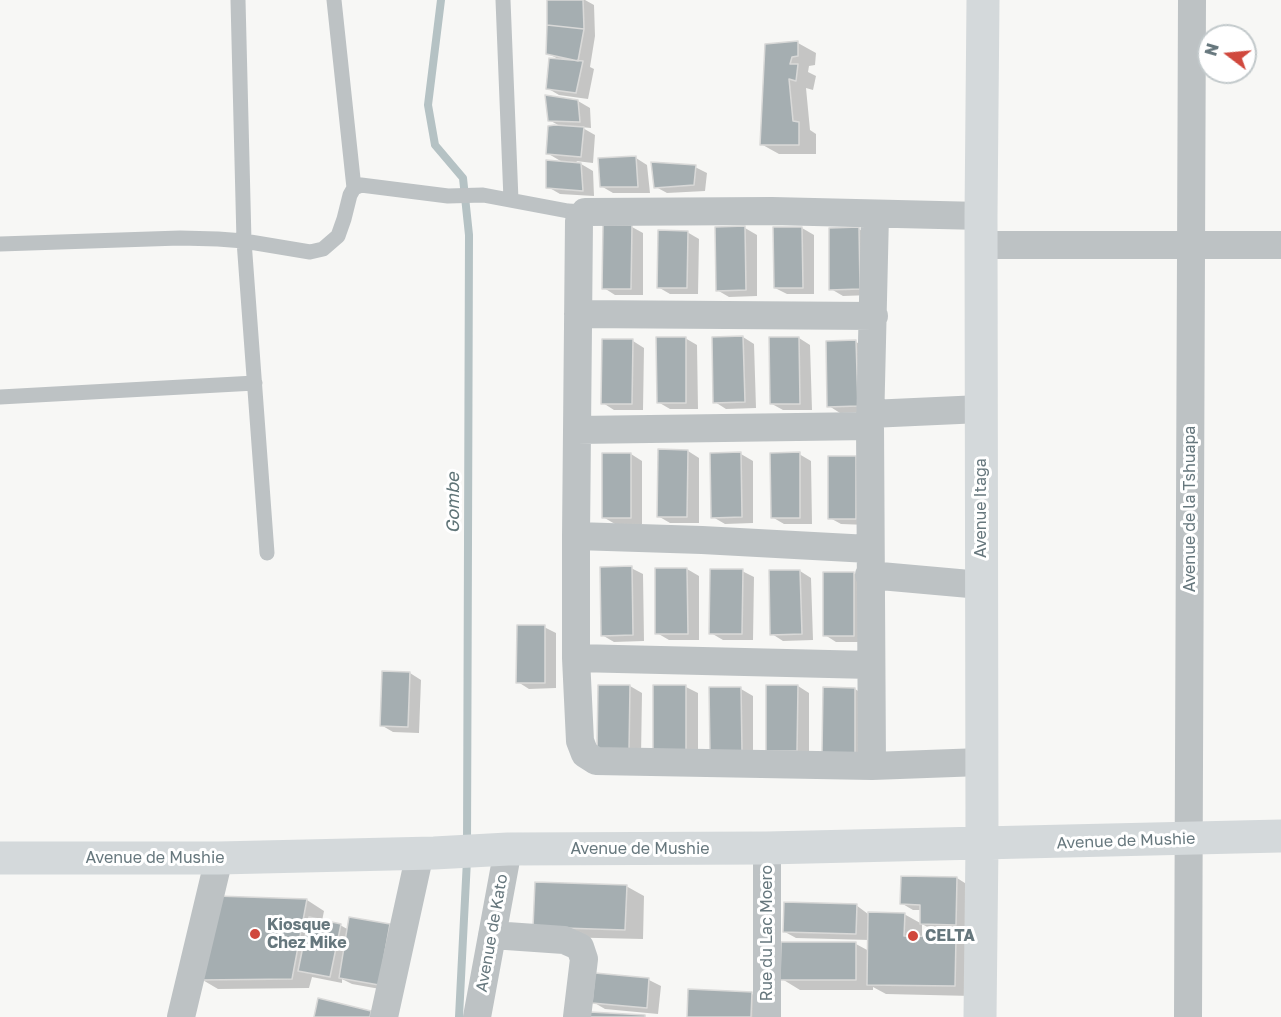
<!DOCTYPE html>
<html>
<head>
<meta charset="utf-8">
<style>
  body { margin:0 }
  #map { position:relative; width:1281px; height:1017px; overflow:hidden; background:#f7f7f5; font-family:"Golos Text",sans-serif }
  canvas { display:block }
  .north { position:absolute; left:1197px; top:24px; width:60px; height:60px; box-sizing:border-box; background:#fff; border:2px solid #c2c9cb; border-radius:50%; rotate:286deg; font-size:16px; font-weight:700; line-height:24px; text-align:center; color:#66777d }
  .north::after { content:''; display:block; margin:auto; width:21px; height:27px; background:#d0483d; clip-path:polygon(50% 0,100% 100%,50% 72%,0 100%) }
</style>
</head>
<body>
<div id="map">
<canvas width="1281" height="1017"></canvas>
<div class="north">N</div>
</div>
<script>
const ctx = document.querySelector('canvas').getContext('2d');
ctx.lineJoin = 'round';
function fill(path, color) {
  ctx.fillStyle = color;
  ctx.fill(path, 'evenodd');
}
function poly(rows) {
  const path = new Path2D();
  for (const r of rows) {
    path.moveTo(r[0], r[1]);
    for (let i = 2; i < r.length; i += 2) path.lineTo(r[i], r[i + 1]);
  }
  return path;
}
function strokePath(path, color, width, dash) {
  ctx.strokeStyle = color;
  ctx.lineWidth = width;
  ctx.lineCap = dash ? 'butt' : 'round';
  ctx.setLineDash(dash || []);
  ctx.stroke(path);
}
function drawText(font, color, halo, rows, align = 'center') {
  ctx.font = font + ' "Golos Text",sans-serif';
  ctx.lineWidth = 6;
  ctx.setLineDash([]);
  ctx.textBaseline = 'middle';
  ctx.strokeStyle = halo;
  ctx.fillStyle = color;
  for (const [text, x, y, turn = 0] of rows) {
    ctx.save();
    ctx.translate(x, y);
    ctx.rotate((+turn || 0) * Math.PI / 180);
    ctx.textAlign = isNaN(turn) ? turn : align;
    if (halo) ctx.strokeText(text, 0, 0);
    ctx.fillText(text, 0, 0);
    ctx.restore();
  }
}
const shadow = poly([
  [548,0,585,0,594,5,595,36,590,67,594,69,588,99,559,95,547,88,560,60,547,53],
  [798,43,816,53,815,65,809,66,808,72,816,76,813,90,806,88,810,130,816,134,816,154,779,154,761,144,766,46],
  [578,101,590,108,591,128,581,127,595,135,593,163,576,161,593,171,594,196,560,194,548,187,564,163,547,153,560,126,549,120],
  [636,158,647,165,650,193,613,193,601,186],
  [695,167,707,173,705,191,667,193,656,187],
  [632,227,643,233,643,295,615,295,604,288],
  [745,228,757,235,757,296,729,297,717,290],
  [802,228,814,235,814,294,787,294,775,288],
  [859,229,870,236,871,295,843,296,831,289],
  [687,232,699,239,698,294,670,294,658,287],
  [743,337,754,344,756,408,726,409,715,402],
  [685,338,697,345,698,409,670,409,658,402],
  [799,338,810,345,812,410,783,410,772,404],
  [633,341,644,348,643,410,614,410,603,403],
  [856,342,868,348,869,412,840,413,829,406],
  [688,451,699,458,699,523,670,523,658,516],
  [631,454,642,461,642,524,615,524,603,517],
  [741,454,753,461,753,523,725,524,713,517],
  [799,454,811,461,812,524,784,524,772,517],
  [856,457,868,525,841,524,830,518],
  [631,568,643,574,644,641,614,642,602,635],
  [657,569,687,569,699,576,699,640,669,640,657,633],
  [742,571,754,577,753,640,723,640,711,633],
  [800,571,811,578,813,640,783,641,772,634],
  [853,573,865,580,865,642,836,642,825,635],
  [544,627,556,633,556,688,529,689,518,682],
  [410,673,421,680,419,733,393,732,381,725],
  [599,686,630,686,642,693,641,757,610,757],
  [798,686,809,693,809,757,779,757],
  [686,687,698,693,698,759,667,759],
  [741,689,753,696,753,758,723,759],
  [855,689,866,696,866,760,836,759],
  [957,878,968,885,967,931,933,930,922,924,922,938,956,939,973,949,972,996,886,994,873,987,873,990,800,990,782,979,856,944,869,951,869,940,796,938,785,932,856,905,868,914,904,914,922,924,922,910,913,910,901,903],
  [626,886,644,896,643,939,553,937],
  [218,898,307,900,324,911,322,921,340,925,349,930,391,991,352,984,342,979,342,983,312,977,309,988,218,989,201,979],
  [596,974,649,980,661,986,658,1014,605,1009,593,1002],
  [752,994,769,1004,769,1017,689,1017]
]);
const stream = poly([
  [441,0,428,105,435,145,463,178,469,235,467,845],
  [459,1017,467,860]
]);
const building = poly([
  [547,0,583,0,584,29,547,25,547,0],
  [547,25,584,29,578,61,546,54,547,25],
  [798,41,798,56,792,57,790,64,798,64,796,81,789,79,793,121,799,122,799,145,760,145,765,44,798,41],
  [549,58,583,61,576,93,546,89,549,58],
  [545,95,578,100,580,122,548,121,545,95],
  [555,125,584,127,581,157,546,154,548,126,555,125],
  [636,156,638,187,600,187,598,158,636,156],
  [546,160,581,163,583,191,546,188,546,160],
  [651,162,696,165,694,185,654,188,651,162],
  [603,225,632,225,631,289,602,289,603,225],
  [745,226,746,290,716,291,715,227,745,226],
  [773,227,802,227,803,288,774,288,773,227],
  [859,227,860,289,829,290,829,228,859,227],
  [658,230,688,231,687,288,657,288,658,230],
  [743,336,745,402,713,403,712,337,743,336],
  [656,337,686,337,686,403,657,403,656,337],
  [769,337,799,337,800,404,770,404,769,337],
  [602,339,633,339,632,404,601,404,602,339],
  [856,340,858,406,827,407,826,341,856,340],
  [658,449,688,450,687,517,657,517,658,449],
  [741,452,742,517,711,518,710,453,741,452],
  [800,452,800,518,771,518,770,453,800,452],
  [602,453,631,453,631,518,602,518,602,453],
  [828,456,856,456,856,519,828,519,828,456],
  [632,566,633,635,601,636,600,567,632,566],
  [655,568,687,568,688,634,655,634,655,568],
  [710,569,743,569,742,634,709,634,710,569],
  [769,570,800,570,802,634,770,635,769,570],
  [823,572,854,572,854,636,823,636,823,572],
  [517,625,545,625,545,683,516,683,517,625],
  [382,671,410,672,408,727,380,726,382,671],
  [598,685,630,685,629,751,597,751,598,685],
  [653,685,686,685,686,753,653,754,653,685],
  [766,685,798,685,797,751,766,751,766,685],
  [709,687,741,687,742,752,710,753,709,687],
  [823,687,855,688,855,754,822,753,823,687],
  [901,876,957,877,956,925,920,924,920,905,900,904,901,876],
  [535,882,627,885,625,930,533,927,535,882],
  [216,896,307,899,292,979,199,980,216,896],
  [784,902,857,904,856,934,783,932,784,902],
  [868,912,905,913,904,936,956,937,955,986,867,985,868,912],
  [309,917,341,924,330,977,298,971,309,917],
  [349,917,390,924,379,985,339,978,349,917],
  [781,942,856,942,856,980,780,980,781,942],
  [595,973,649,978,647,1008,592,1003,595,973],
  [688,989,752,992,751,1017,687,1017,688,989],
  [318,998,371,1011,370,1017,314,1017,318,998],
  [590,1012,645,1015,645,1017,590,1017,590,1012]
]);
const lane = poly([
  [238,0,244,241,267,553],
  [334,0,354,188],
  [503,0,511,200],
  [0,244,180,238,218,239,244,241,310,252,323,249,338,236,344,219,350,195,354,188,361,185,448,196,483,195,568,211,585,212],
  [0,397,255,383]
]);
const street = poly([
  [981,245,1281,245],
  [578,314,874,316],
  [870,414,981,409],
  [577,430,870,426],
  [576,536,702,540,869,549],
  [869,575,981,585],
  [576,658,871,665],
  [981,762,872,766,596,761,585,754,580,741,576,658,576,536,579,221,585,212,772,211,981,216],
  [872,766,870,426,875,215],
  [492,935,564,940,580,947,584,959,577,1017],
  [181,1017,219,858],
  [384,1017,420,853],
  [477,1017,508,849],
  [767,1017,767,848],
  [1188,1017,1192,0]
]);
const secondary = poly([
  [0,858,219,858,434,853,508,849,767,848,1281,836],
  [980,1017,982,845,981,216,983,0]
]);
const markers = [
  [255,934,6,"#d0483d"],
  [913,936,6,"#d0483d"]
];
const streetNames = [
  ["Avenue Itaga",981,508,-90],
  ["Avenue de la Tshuapa",1190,509,-90],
  ["Avenue de Mushie",1126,841,-2],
  ["Avenue de Mushie",640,849],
  ["Avenue de Mushie",155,858],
  ["Avenue de Kato",492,933,-80],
  ["Rue du Lac Moero",767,933,-90]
];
const poiNames = [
  ["Kiosque",267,925],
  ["Chez Mike",267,943],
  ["CELTA",925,936]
];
const waterNames = [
  ["Gombe",453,503,-90]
];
fill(shadow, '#0003');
strokePath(stream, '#b5c2c4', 8);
fill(building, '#a5aeb1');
strokePath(building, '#d9d9d8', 1.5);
strokePath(lane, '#bdc2c4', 15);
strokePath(street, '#bdc2c4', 28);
strokePath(secondary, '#d4d9db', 33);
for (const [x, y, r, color] of markers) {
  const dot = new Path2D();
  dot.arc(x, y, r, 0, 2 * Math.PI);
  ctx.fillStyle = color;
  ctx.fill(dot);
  strokePath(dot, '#fff', 2);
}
drawText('16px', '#66777d', '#fff', streetNames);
drawText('bold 16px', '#66777d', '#fff', poiNames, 'left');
drawText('italic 18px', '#607578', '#fff', waterNames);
</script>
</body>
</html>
